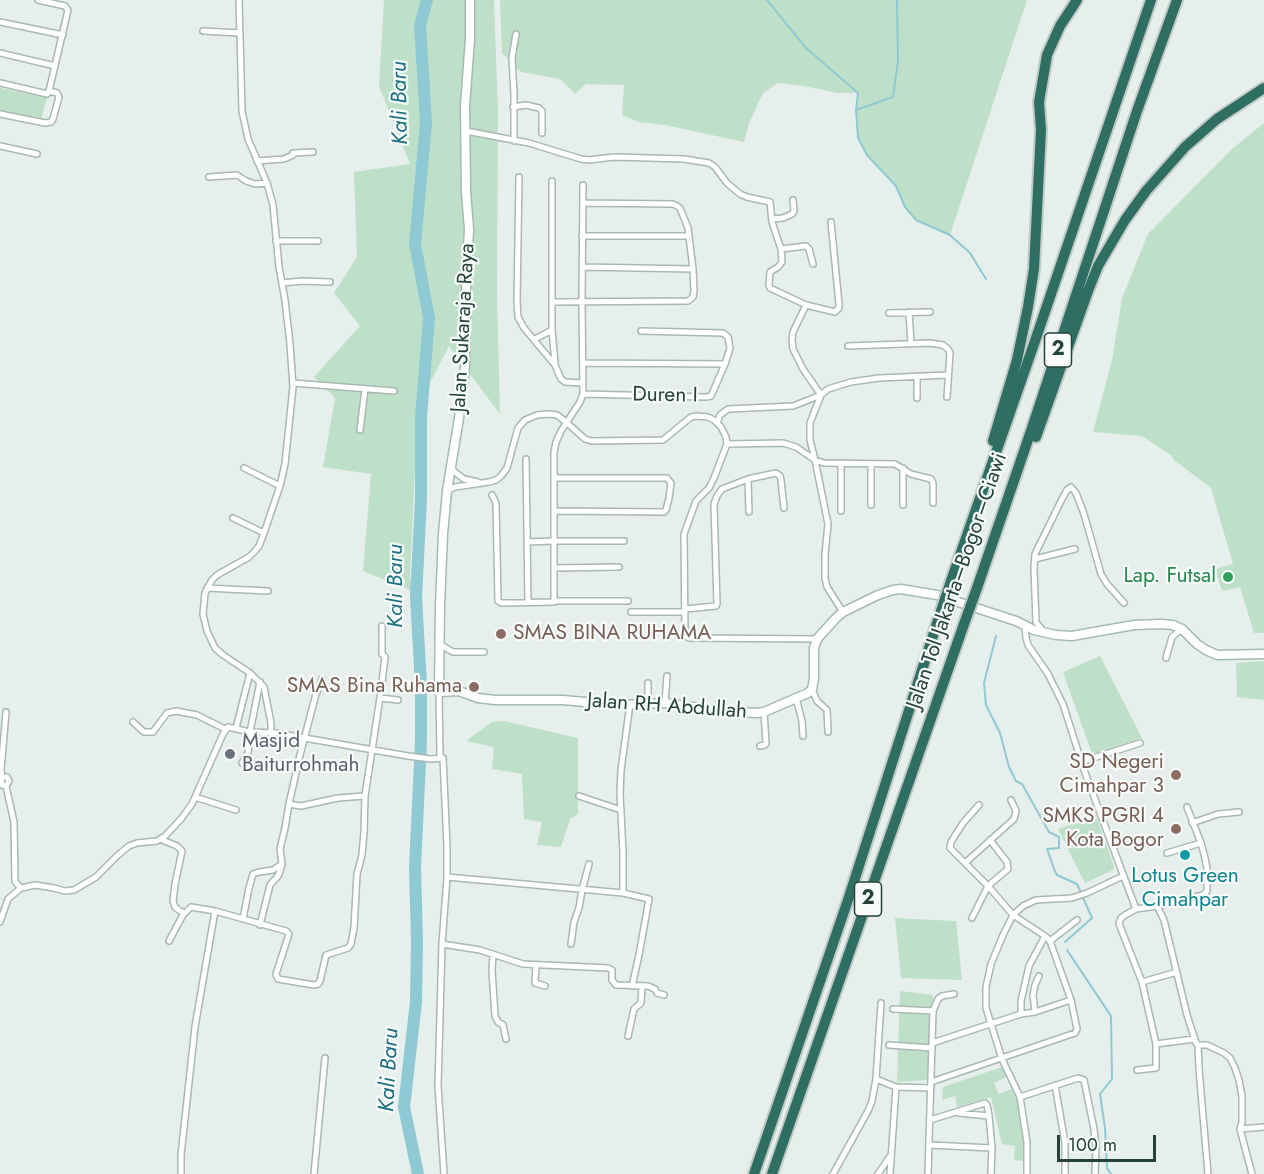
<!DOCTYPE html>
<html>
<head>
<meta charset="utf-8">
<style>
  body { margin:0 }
  #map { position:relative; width:1264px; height:1174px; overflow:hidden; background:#e6efeb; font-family:Jost,sans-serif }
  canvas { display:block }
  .scale { position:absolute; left:1057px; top:1135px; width:99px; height:27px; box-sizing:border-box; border:3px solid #24423a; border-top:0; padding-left:8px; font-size:18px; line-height:21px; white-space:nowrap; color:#24423a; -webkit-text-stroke:4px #f7fbf9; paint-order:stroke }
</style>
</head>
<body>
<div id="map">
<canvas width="1264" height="1174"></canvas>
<div class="scale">100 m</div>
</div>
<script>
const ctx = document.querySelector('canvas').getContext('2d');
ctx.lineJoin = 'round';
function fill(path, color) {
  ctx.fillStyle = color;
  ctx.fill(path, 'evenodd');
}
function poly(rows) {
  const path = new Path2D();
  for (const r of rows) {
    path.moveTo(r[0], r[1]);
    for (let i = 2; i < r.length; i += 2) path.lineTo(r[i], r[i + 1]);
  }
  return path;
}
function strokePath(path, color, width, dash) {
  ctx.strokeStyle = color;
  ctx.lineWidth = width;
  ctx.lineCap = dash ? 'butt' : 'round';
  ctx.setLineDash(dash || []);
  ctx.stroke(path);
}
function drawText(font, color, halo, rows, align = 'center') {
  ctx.font = font + ' Jost,sans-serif';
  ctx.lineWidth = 4.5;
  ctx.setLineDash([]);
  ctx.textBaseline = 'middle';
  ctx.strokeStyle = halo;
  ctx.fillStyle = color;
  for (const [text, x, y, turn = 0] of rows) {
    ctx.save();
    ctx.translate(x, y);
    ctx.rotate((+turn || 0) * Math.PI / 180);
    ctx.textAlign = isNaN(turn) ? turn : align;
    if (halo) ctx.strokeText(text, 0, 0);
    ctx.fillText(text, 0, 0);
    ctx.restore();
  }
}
const green = poly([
  [384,0,494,0,498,110,497,294,500,414,449,346,418,406,410,576,412,591,363,571,371,474,323,467,335,398,314,377,360,326,334,293,357,257,354,172,410,164,379,86],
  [500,0,1027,0,950,235,916,220,905,207,896,186,867,155,858,138,856,110,857,93,837,93,804,86,778,83,763,93,749,123,744,142,665,125,639,122,622,115,624,85,586,84,575,94,560,79,521,72,502,53],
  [0,88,47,98,41,119,0,110],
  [1264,123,1264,633,1254,633,1240,587,1222,591,1215,569,1233,564,1211,488,1174,460,1172,456,1142,436,1093,432,1112,360,1122,298,1148,234,1232,149],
  [1100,656,1142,738,1092,754,1063,672],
  [1264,661,1264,700,1237,697,1236,663],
  [504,721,578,738,578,814,570,819,561,847,537,845,542,822,524,819,522,774,492,769,494,747,466,741,492,722],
  [1096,816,1115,869,1085,883,1058,829],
  [895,918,956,921,962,980,901,978],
  [900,991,933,995,927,1080,897,1082],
  [1002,1067,1006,1077,994,1083,999,1094,1013,1088,1018,1101,1025,1141,1025,1161,1014,1160,1015,1146,1002,1144,991,1097,957,1107,955,1096,942,1100,943,1087]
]);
const stream = poly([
  [767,0,806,48,858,93,856,110,858,138,867,155,896,186,905,207,916,220,950,235,970,253,986,279],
  [856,110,893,97,898,61,897,0],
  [996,636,984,683,986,705,1000,733,1009,767,1016,781,1022,784,1049,832,1059,837,1059,848,1047,849,1054,869,1057,875,1077,884,1092,918,1065,942],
  [1067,950,1111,1016,1112,1079,1100,1094,1105,1128,1107,1168,1111,1174]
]);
const river = poly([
  [418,1174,404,1107,416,1002,417,941,415,867,421,741,421,684,416,598,421,499,421,418,429,318,415,244,426,123,420,25,427,0]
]);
const street = poly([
  [239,0,242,111,248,139,267,183,273,205,279,267,285,300,290,344,293,387,285,464,280,486,264,533,259,546,254,552,249,557,217,575,212,580,205,593,203,614,207,631,215,648,223,655,250,673,264,687,271,723,271,734],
  [0,22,63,35],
  [203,31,240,33],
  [0,53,55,66],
  [0,83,47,94,49,91,68,10,65,6,38,0],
  [513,107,526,105,539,108,542,111,542,133],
  [0,114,45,123,51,122,53,119,59,97,57,93,49,91],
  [466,131,529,143,581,159,589,160,614,157,684,159,709,163,715,167,727,183,740,194,747,197,770,202,772,222,781,249,782,262,778,267,770,272,769,285,770,288,806,305,835,312,839,308,839,304,831,222],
  [514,141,514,94,512,58,516,34],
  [0,146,37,154],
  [257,161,284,159,293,155,293,153,313,152],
  [209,177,237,175,246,181,255,184,267,183],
  [519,177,517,302,518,317,524,328,555,365,561,379,565,382,583,383],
  [552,181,552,330,555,363],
  [772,219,783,218,792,214,794,211,793,200],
  [582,236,689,236],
  [276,241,318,241],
  [781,249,806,246,809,249,813,264],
  [583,267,693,269],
  [282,283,302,281,330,282],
  [552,302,688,301,693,297,694,291,693,269,688,228,680,208,677,206,673,204,583,203],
  [806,305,793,332,792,340,793,349,803,369,821,395,810,423,810,440,815,460,828,524,825,555,825,578,827,587,843,612],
  [909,312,911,343],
  [889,313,930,312],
  [535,339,552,330],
  [848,346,930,343,943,345,948,349,950,353,947,397],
  [583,363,725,364],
  [917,376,917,398],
  [293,383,394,391],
  [583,394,706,397,711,396,725,364,730,348,728,337,723,333,641,331],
  [717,423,720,415,728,409,793,406,821,395,828,389,851,382,879,378,948,375],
  [360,430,365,389],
  [727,444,783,443,796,447,815,460,824,463,895,464,911,474,931,479,933,483,933,503],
  [526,459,528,602],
  [244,468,280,486],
  [451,468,456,473,464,479,478,482],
  [903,468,903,505],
  [554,478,667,478,671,483,669,498,666,510,664,512,554,511],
  [748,479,749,512],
  [447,491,455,487,489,482,496,480,501,476,507,468,518,428,525,420,537,415,549,414,557,415,566,422,585,439,591,441,663,440,691,417,697,416,708,417,714,420,721,427,726,437,727,444,714,478,709,488,696,501,684,534,685,636,689,638,817,639],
  [492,495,496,503,498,601,501,603,554,602,554,452,556,442,561,431,580,402,583,394,582,302,583,185],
  [871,505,871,464],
  [841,511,841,464],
  [233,518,264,533],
  [527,542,554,541,624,541],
  [1035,559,1075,549],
  [554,568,619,567],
  [207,588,268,591],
  [555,601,628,601],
  [685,609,716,606,717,604,714,504,717,496,722,489,748,479,776,473,780,476,781,480,784,508],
  [631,612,685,612],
  [1025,625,1026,638,1028,645,1048,674,1063,704,1084,770,1136,909],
  [1043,631,1036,622,1034,568,1035,554,1062,499,1067,490,1071,487,1076,493,1084,514,1101,574,1107,584,1124,603],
  [439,644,453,652,484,652],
  [1166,658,1172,637,1182,629],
  [648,683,648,703],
  [812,689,817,701,827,710,828,732],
  [439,692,440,756,443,758,447,846,447,877,442,944,438,1086,444,1174],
  [380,698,398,700],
  [796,698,802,721,803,736],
  [665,703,667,676],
  [133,722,144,732,153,732,167,713,176,711,197,715,225,729],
  [236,728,250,673],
  [760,746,765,745,766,743,764,712],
  [1081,762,1140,743],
  [242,763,248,753,250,732,260,682],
  [2,778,1,770,6,712],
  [6,786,2,785,1,783,2,778,4,777,7,777,9,781,6,786,14,822,15,881,17,884,21,888],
  [579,796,621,810],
  [195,797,236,810],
  [289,804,301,806,338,798,365,796],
  [1192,823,1218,814,1239,812],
  [160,839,177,846,182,851,175,884,173,901,175,907,180,911,185,913,191,907,215,911],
  [1167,853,1201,843],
  [965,863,1014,819,1016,811,1011,800],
  [447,877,623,893,649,899,639,955,632,986],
  [623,893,623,852,620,794,621,770,630,704],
  [1157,906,1203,895,1207,891,1207,869,1205,858,1201,843,1187,807],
  [972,918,988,886,1008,869,1007,862,990,840],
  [243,919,249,888,253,874,259,872,273,870,282,864],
  [0,922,8,899,21,888,35,885,54,888,65,891,74,890,96,877,118,855,129,846,137,843,157,841,165,836,181,819,192,804,223,734,228,727,250,732,276,733,408,756,431,759,443,758],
  [260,925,270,885,278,876,280,871,282,864,280,849,285,828,289,804,300,755,316,694,322,679],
  [169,941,184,913],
  [1050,941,1077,920],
  [442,944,480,950,523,964,608,968,612,970,612,980,616,985,648,986,655,989,657,993,664,995],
  [571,944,574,922,579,908,582,890,589,864],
  [493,955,492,970,495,1016,498,1022,503,1025,506,1039],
  [536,965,535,983,545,986],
  [1142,982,1177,972],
  [893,1009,933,1011],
  [1035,1012,1033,995,1035,985,1039,976],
  [1021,1014,1021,1001,1029,966,1045,936],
  [628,1036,634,1009,641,1003,642,986],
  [1194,1039,1156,1044,1142,982,1121,929,1119,923,1121,918,1125,915,1136,909,1157,906,1164,920,1187,1015,1196,1043,1198,1045,1207,1045,1224,1053,1230,1058,1235,1068,1239,1080,1242,1096,1242,1122,1240,1129,1252,1174],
  [932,1043,1021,1014,1035,1012,1071,1000],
  [889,1045,932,1048],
  [1198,1045,1199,1069,1208,1174],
  [1137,1070,1156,1068,1156,1044],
  [876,1079,896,1087,931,1088],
  [931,1082,1075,1033,1077,1029,1071,1000,1050,941,1045,936,1013,915,988,886,950,848,951,842,963,823,979,805],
  [1055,1085,1065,1143,1065,1174],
  [1020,1097,1078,1078,1084,1080,1094,1129,1096,1148,1095,1174],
  [958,1113,989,1116],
  [930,1120,985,1103,987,1105,989,1116,992,1148,991,1174],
  [1240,1129,1264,1127],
  [930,1145,992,1148],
  [181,1174,181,1155,195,1027,215,911,286,931,289,934,276,974,278,979,314,985,318,984,320,981,326,955,348,948,351,944,354,928,357,874,362,855,364,832,365,796,381,691,385,657,382,654,382,626],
  [314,1174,325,1058],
  [833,1174,868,1111,872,1101,876,1079,881,1003],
  [878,1174,891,1155],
  [890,1174,896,1087],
  [928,1174,933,1011,938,999,942,996,954,994],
  [1027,1174,1027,1142,1020,1097,1002,1059,986,1008,986,987,991,964,1003,935,1013,915,1023,906,1036,900,1072,898,1087,893,1123,876]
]);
const secondary = poly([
  [470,0,470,39,465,106,466,192,469,229,466,291,465,367,459,418,447,491,443,534,440,605,439,692,459,691,478,698,495,700,563,700,618,705,665,703,721,711,757,713,764,712,808,693,812,689,814,679,814,648,817,639,836,618,843,612,878,595,893,590,901,589,937,595,1016,621,1034,630,1056,635,1072,636,1134,625,1161,624,1173,625,1182,629,1197,644,1206,650,1217,655,1264,654]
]);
const highway = poly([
  [1036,437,1088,291,1098,266,1125,220,1146,191,1185,147,1217,119,1264,88],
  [993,441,1017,360,1028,307,1034,269,1041,130,1039,102,1047,55,1060,26,1077,0],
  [951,581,1035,341,1151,0],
  [977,588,1032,428,1137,111,1177,0],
  [754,1174,849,897,939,617],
  [772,1174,964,624]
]);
const highwayBridge = poly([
  [939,617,951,581],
  [964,624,977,588]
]);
const markers = [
  [1228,577,6,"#2e9e5b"],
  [501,634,6,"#8d6e63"],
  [474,687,6,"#8d6e63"],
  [230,754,6,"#6b7280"],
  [1176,775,6,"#8d6e63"],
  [1176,829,6,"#8d6e63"],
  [1185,855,6,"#0f9aa8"]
];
const shields = [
  [1058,350,27],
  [868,899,27]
];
const shieldNames = [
  ["2",1058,350],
  ["2",868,899]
];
const streetNames = [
  ["Jalan Sukaraja Raya",464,328,-87],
  ["Duren I",665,396,1],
  ["Jalan Tol Jakarta–Bogor–Ciawi",958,581,-71],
  ["Jalan RH Abdullah",667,707,4]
];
const leisureNames = [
  ["Lap. Futsal",1216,577]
];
const educationNames = [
  ["SMAS BINA RUHAMA",513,634,"left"],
  ["SMAS Bina Ruhama",462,687],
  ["SD Negeri",1164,763],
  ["Cimahpar 3",1164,787],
  ["SMKS PGRI 4",1164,817],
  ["Kota Bogor",1164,841]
];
const worshipNames = [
  ["Masjid",242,742],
  ["Baiturrohmah",242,766]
];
const cultureNames = [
  ["Lotus Green",1185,877],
  ["Cimahpar",1185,901]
];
const waterNames = [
  ["Kali Baru",401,103,-91],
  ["Kali Baru",397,586,-90],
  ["Kali Baru",390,1070,-87]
];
fill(green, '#bfe0c8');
strokePath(stream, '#8ec9d4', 2);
strokePath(river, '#8ec9d4', 12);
strokePath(street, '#a8b8b2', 8);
strokePath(secondary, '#a4bbb3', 11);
strokePath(highway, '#c2cac8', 14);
strokePath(street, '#fff', 5);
strokePath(secondary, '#fff', 8);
strokePath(highway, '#2f6f62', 10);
strokePath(highwayBridge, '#c2cac8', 14, []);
strokePath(highwayBridge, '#2f6f62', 10);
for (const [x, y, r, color] of markers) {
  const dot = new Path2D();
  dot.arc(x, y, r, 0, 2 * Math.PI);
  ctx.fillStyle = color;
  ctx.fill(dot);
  strokePath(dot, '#f7fbf9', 2);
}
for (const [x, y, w] of shields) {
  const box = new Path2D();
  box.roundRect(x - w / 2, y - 17, w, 34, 4.5);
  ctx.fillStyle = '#f7fbf9';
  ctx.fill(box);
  strokePath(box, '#24423a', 1.5);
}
drawText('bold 20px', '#24423a', null, shieldNames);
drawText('21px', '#24423a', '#f7fbf9', streetNames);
drawText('21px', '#27864d', '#f7fbf9', leisureNames, 'right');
drawText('21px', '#785e54', '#f7fbf9', educationNames, 'right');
drawText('21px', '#5b616d', '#f7fbf9', worshipNames, 'left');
drawText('21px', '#0d838f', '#f7fbf9', cultureNames);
drawText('italic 22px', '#1c6f80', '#f7fbf9', waterNames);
</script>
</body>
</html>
